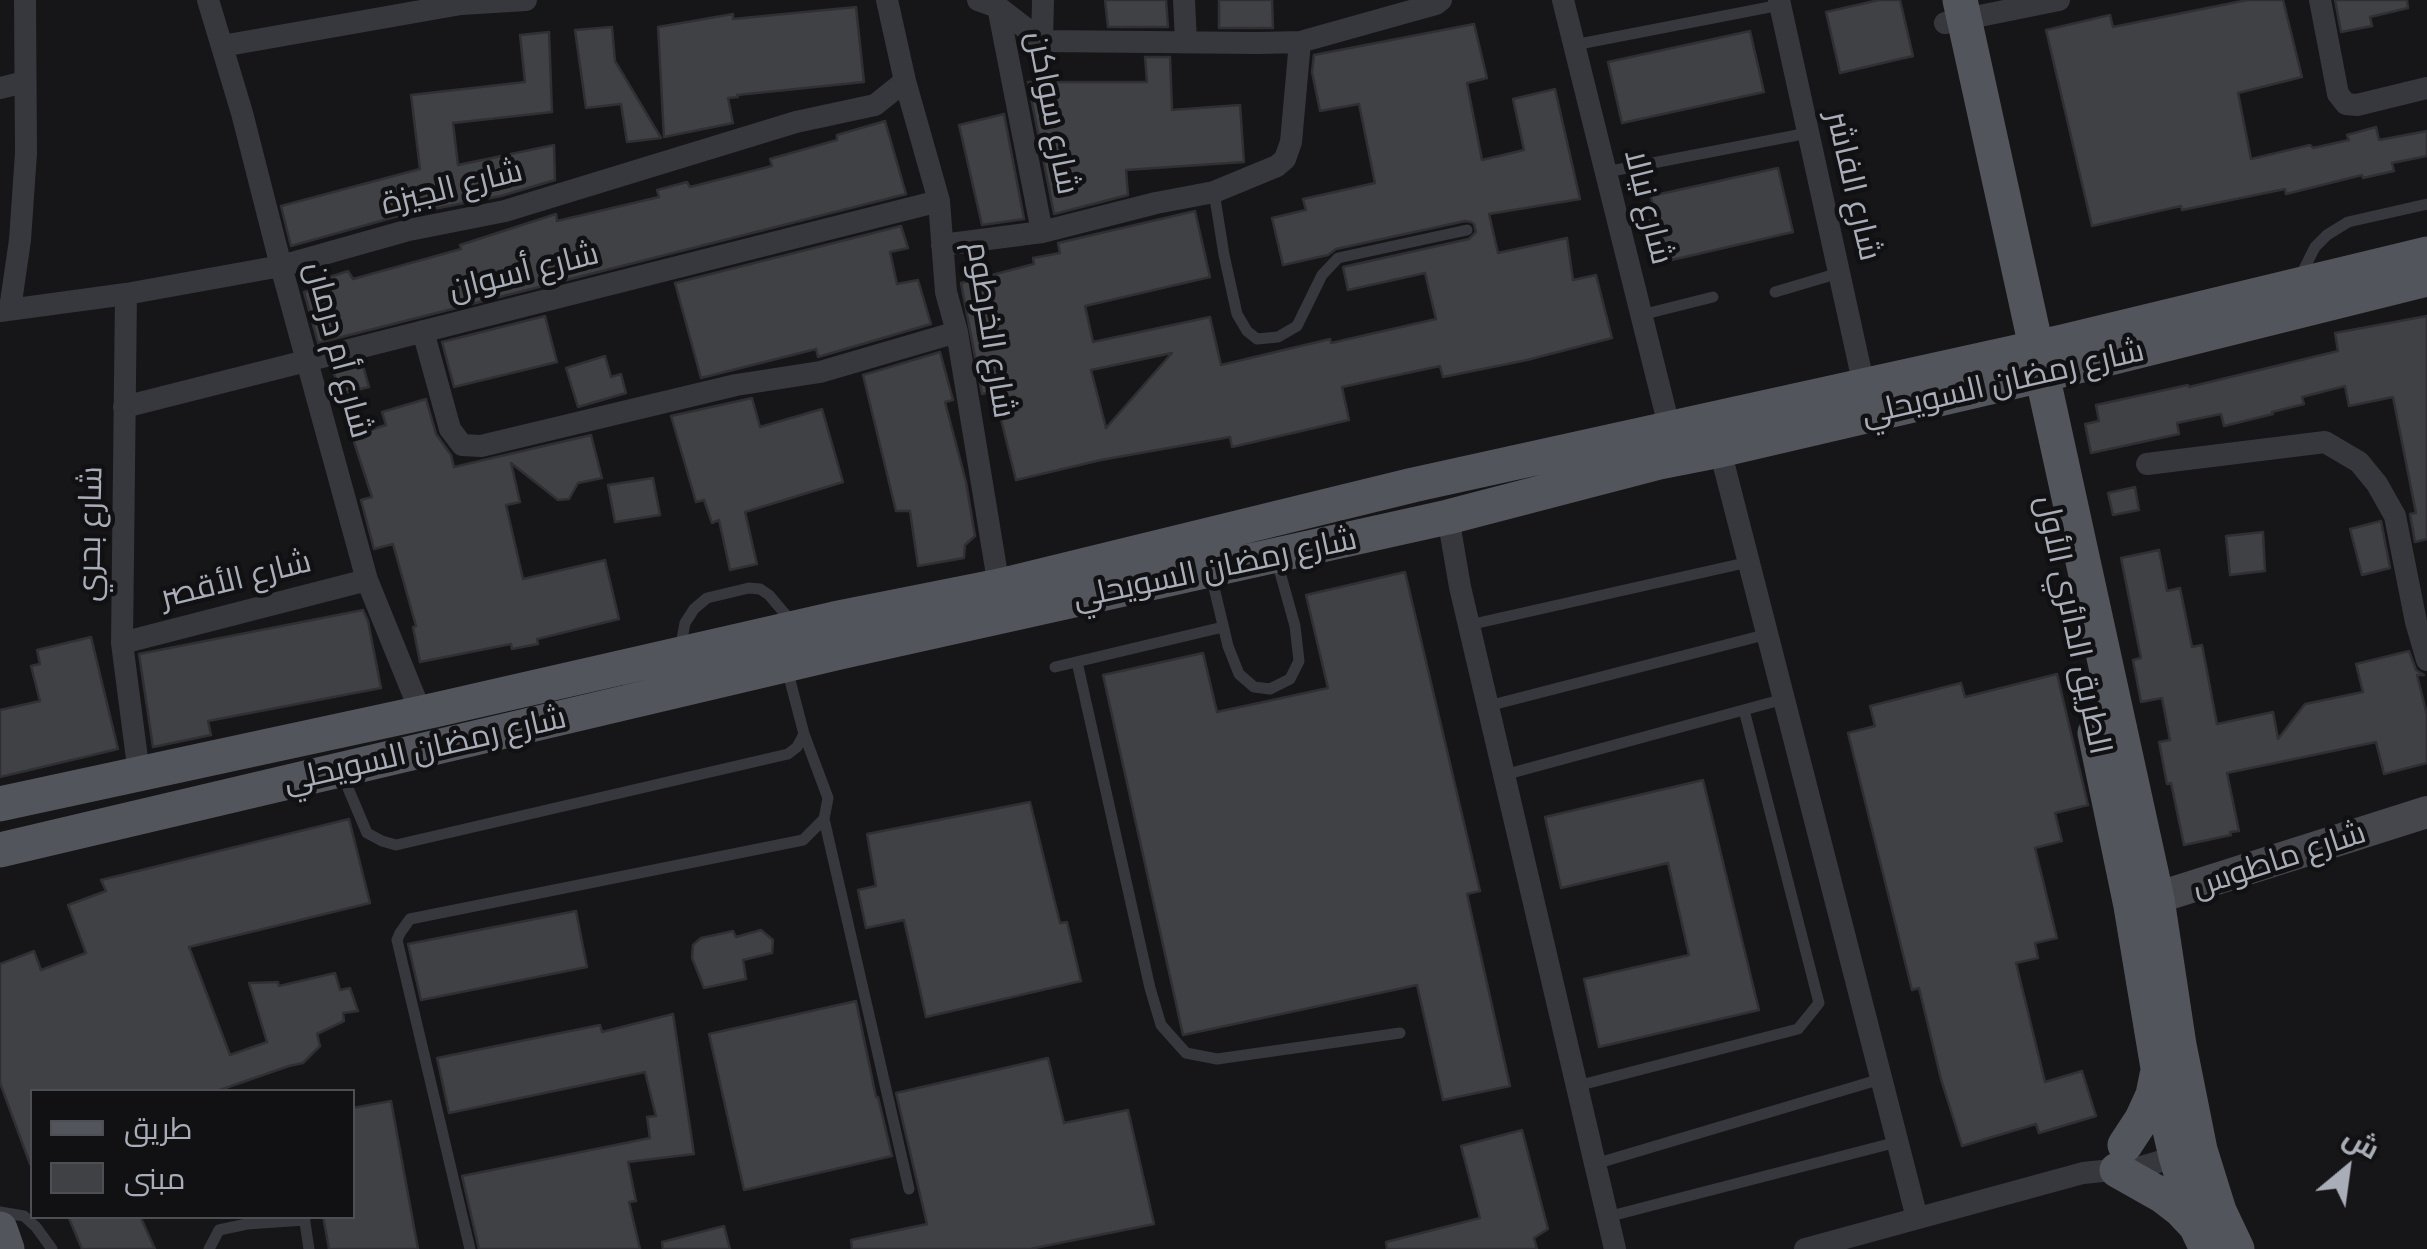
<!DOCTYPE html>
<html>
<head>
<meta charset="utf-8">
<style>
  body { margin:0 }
  #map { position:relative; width:2427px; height:1249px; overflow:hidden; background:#161618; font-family:"IBM Plex Sans",Cairo,sans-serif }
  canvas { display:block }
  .legend { position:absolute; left:30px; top:1089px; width:325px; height:130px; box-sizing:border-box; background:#111113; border:2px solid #4d4f55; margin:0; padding:12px 18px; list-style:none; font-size:30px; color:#a8adb8 }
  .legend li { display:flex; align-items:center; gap:20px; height:50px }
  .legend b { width:50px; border:2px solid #4d4f55 }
  .north { position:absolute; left:2297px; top:1119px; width:100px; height:100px; -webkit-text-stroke:8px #111113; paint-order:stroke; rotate:29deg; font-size:28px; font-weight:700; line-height:40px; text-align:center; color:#a8adb8 }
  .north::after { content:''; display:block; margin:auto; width:35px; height:45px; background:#a8adb8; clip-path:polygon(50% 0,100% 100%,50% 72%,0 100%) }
</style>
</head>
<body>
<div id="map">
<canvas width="2427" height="1249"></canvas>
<ul class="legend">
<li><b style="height:12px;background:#53555c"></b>طريق</li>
<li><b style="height:28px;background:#404145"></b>مبنى</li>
</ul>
<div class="north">ش</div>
</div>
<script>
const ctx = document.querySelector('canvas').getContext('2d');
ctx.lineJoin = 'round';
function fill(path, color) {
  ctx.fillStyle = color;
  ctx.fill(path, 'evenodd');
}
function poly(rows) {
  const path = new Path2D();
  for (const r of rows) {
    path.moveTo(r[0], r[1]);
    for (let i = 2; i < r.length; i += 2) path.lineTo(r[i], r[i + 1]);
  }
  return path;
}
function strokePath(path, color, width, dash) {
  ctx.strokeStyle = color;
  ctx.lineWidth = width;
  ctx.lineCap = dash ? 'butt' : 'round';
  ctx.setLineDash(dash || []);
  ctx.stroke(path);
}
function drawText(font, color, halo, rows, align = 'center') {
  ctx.font = font + ' "IBM Plex Sans",Cairo,sans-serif';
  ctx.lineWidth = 9;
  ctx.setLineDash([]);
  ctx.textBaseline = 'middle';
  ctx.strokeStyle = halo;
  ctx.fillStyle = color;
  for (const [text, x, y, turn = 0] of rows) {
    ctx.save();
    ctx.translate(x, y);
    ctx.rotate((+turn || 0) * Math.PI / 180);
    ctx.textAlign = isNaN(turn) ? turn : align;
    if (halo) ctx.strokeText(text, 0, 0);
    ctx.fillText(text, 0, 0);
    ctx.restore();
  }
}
const building = poly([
  [1105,0,1166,0,1168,27,1108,27,1105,0],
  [1219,0,1272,0,1273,28,1219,28,1219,0],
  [1879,0,1900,0,1913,56,1840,73,1826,12,1879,0],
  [2247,0,2283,0,2302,77,2238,93,2251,159,2310,145,2313,148,2349,140,2347,135,2376,127,2379,140,2427,131,2427,156,2392,163,2394,171,2363,178,2362,175,2286,194,2285,189,2182,210,2181,206,2092,226,2046,30,2110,15,2113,27,2247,0],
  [2335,0,2407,0,2408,8,2370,17,2372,26,2341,32,2335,0],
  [856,7,864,82,737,95,738,97,728,98,733,123,664,137,658,27,733,14,733,19,856,7],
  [1474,24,1487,78,1467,83,1482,160,1524,150,1513,99,1555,89,1580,199,1489,214,1498,253,1567,238,1573,280,1596,275,1612,338,1527,360,1443,377,1440,366,1342,387,1349,420,1232,447,1230,437,1101,460,1016,480,994,391,982,394,961,283,1034,264,1033,258,1060,253,1058,243,1195,211,1210,277,1085,306,1093,342,1210,317,1221,365,1330,339,1331,343,1436,319,1425,273,1348,290,1343,267,1469,239,1476,232,1474,224,1471,222,1465,221,1336,249,1328,255,1283,265,1272,218,1306,210,1303,199,1375,183,1359,104,1320,111,1312,72,1314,55,1474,24],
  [1172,353,1106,428,1091,370,1172,353],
  [612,27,615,61,661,138,627,142,621,104,586,108,575,30,612,27],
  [1750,31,1764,92,1622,123,1608,62,1750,31],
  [549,32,552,112,453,123,458,165,554,145,555,180,501,196,402,215,291,246,281,206,420,169,411,95,525,82,520,35,549,32],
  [1145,57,1170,57,1172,110,1240,105,1244,162,1126,170,1128,195,1054,214,1028,82,1147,82,1145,57],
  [1004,114,1024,219,982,225,959,125,1004,114],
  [885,121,906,194,318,343,304,292,332,284,330,277,348,271,353,279,461,249,460,245,556,214,557,221,659,197,657,190,687,182,690,187,772,166,770,159,837,140,837,135,885,121],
  [1778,168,1793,232,1650,265,1640,222,1655,219,1651,196,1778,168],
  [901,226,908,248,890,252,897,284,918,280,931,324,818,357,816,349,701,378,675,283,901,226],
  [545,316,557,362,454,387,442,342,545,316],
  [2427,316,2427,539,2415,542,2410,514,2416,513,2393,397,2349,406,2345,386,2302,397,2304,404,2272,412,2273,414,2224,426,2221,414,2177,423,2179,434,2091,453,2085,424,2099,421,2096,405,2188,385,2189,387,2338,351,2335,333,2427,316],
  [940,352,953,400,945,402,966,482,975,536,965,545,964,558,918,566,910,511,896,511,863,375,940,352],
  [605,356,611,377,621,374,626,393,578,407,566,368,605,356],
  [362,362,369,387,340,394,333,370,362,362],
  [752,398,760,427,822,409,843,482,745,512,757,564,730,570,719,520,712,523,704,500,696,502,671,416,752,398],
  [426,399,436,434,451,455,454,467,591,435,602,478,578,483,569,499,558,500,511,463,520,502,506,505,523,579,605,560,619,619,537,639,538,644,512,649,511,644,420,662,413,627,416,626,393,544,374,549,361,500,372,497,352,436,386,425,382,412,426,399],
  [653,478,660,515,615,522,608,485,653,478],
  [2135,487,2139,510,2113,515,2108,493,2135,487],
  [2381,521,2390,568,2362,575,2350,529,2381,521],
  [2263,532,2265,571,2230,575,2226,536,2263,532],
  [2159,550,2167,591,2180,588,2192,647,2202,645,2217,724,2273,712,2278,739,2305,704,2363,692,2356,664,2409,651,2416,670,2424,675,2417,675,2427,715,2427,763,2384,774,2376,742,2227,773,2239,831,2230,832,2231,835,2184,845,2171,783,2167,784,2159,742,2170,740,2162,698,2141,702,2133,660,2141,658,2121,558,2159,550],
  [1405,572,1480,891,1467,894,1510,1086,1443,1100,1417,985,1183,1035,1103,675,1203,653,1217,712,1328,688,1306,595,1405,572],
  [363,610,368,621,381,688,208,721,211,735,153,747,139,654,363,610],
  [91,637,118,749,0,777,0,710,40,701,31,666,40,664,37,650,91,637],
  [2057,674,2088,805,2055,813,2062,841,2035,848,2057,938,2035,943,2038,958,2016,963,2045,1082,2082,1071,2096,1116,2039,1133,2036,1124,1962,1146,1941,1079,1919,988,1912,990,1848,733,1875,726,1870,706,1961,683,1965,697,2057,674],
  [1703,780,1759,1010,1599,1047,1584,979,1689,955,1668,863,1561,888,1545,817,1703,780],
  [1030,802,1060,923,1067,922,1081,981,926,1017,904,920,866,928,858,890,876,886,867,834,1030,802],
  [349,819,370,903,189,947,230,1055,267,1042,249,983,278,982,279,986,335,973,340,990,350,988,358,1011,343,1013,344,1021,317,1034,320,1046,303,1063,289,1066,214,1092,32,1092,32,1164,30,1164,0,1083,0,964,34,951,41,970,86,953,68,905,106,891,101,880,349,819],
  [576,911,587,967,421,1000,408,944,576,911],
  [761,930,773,940,772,953,743,960,746,979,704,988,692,958,693,945,701,938,733,931,736,937,761,930],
  [856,1001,876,1097,878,1097,892,1156,744,1190,709,1034,856,1001],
  [673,1014,694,1154,628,1162,636,1201,629,1202,640,1249,479,1249,462,1176,650,1138,647,1117,656,1116,645,1072,449,1113,437,1058,600,1025,602,1032,673,1014],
  [1048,1058,1064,1123,1128,1110,1154,1224,1030,1249,852,1249,851,1240,927,1224,896,1093,1048,1058],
  [391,1101,418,1249,329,1249,323,1216,352,1216,352,1108,391,1101],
  [1522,1130,1548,1229,1534,1238,1537,1249,1387,1249,1386,1242,1480,1218,1461,1146,1522,1130],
  [68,1216,140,1216,155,1249,82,1249,68,1216],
  [724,1226,730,1249,663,1249,662,1242,724,1226]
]);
const lane = poly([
  [1574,45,1780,5],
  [1606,172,1808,133],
  [1214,192,1224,255,1237,314,1247,331,1257,339,1278,337,1297,326,1322,275,1338,258,1467,230],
  [2300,277,2315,247,2327,235,2348,222,2427,204],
  [1775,292,1839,273],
  [1641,315,1713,297],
  [1211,575,1228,646,1239,674,1254,687,1270,689,1290,679,1299,661,1295,626,1276,558],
  [1469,625,1749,562],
  [680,650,685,623,694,609,707,598,749,588,760,589,769,595,791,621],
  [1077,662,1150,988,1161,1025,1186,1053,1217,1059,1400,1033],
  [1055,667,1223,627],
  [1488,706,1768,634],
  [342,774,367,833,382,841,396,845,788,754,797,747,804,734,787,669],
  [1504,775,1784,699],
  [824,819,909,1189],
  [1577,1086,1798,1029,1819,1003,1744,710],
  [1595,1164,1881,1079],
  [0,1212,24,1216,36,1227,52,1249],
  [304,1216,309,1249],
  [1607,1217,1897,1142],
  [209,1249,219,1230,247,1224,305,1220],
  [470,1249,397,940,400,933,410,919,803,840,824,819,828,798,804,734]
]);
const street = poly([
  [208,0,242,113,281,266,367,580,421,713],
  [887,0,905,81,939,201,946,292,957,332,1001,599],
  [978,0,998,7,1042,41,1258,43,1300,42,1436,4,1441,0],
  [1184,0,1186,42],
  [1563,0,1670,430],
  [1779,0,1864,386],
  [2320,0,2338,94,2346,104,2357,105,2427,88],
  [998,7,1042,232],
  [1945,23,2059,0],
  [1042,41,1043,0],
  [222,46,461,4,526,0],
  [0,88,25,82],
  [942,245,1042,232,1156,203,1214,192,1277,166,1285,159,1291,142,1300,42],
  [126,294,122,643,139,774],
  [10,309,20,240,26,153,25,0],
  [0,311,126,294,281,266,409,230,505,211,796,122,875,105,905,81],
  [423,331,450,429,462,445,481,446,736,385,820,372,957,332],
  [124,407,939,201],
  [1720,450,1917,1218],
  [2147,464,2325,442,2359,462,2377,484,2395,516,2416,622,2427,660],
  [1448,517,1460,587,1615,1249],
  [122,643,367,580],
  [1805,1249,2083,1173,2141,1167,2189,1153]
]);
const secondary = poly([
  [2131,906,2427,812]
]);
const primary = poly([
  [1960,0,2157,899,2179,1045,2200,1150,2219,1211,2237,1249],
  [2095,733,2131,906,2164,1104,2176,1156,2197,1228,2207,1249],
  [0,804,435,710,834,619,1000,586,1413,485,2062,342,2427,254],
  [0,850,840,652,1448,517,1659,462,1720,450,2042,375,2427,279],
  [2125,1145,2142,1119,2153,1095,2157,1075],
  [2117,1170,2163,1196,2180,1209,2197,1227],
  [0,1229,7,1249]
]);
const streetNames = [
  ["شارع سواكن",1052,113,79],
  ["شارع الفاشر",1853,186,77],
  ["شارع الجيزة",452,188,-14],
  ["شارع نيالا",1648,207,76],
  ["شارع أسوان",524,272,-14],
  ["شارع الخرطوم",990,330,81],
  ["شارع أم درمان",338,350,75],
  ["شارع رمضان السويحلي",2003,383,-13],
  ["شارع بحري",91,534,-89],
  ["شارع رمضان السويحلي",1215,569,-12],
  ["شارع الأقصر",236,580,-14],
  ["الطريق الدائري الأول",2073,625,78],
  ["شارع رمضان السويحلي",425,750,-13],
  ["شارع ماطوس",2279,860,-18]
];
fill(building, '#404145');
strokePath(building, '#303034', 2.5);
strokePath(lane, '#37383d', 11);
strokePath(street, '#37383d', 22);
strokePath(secondary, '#45474d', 32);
strokePath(primary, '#53555c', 35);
drawText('32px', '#a8adb8', '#111113', streetNames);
</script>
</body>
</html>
